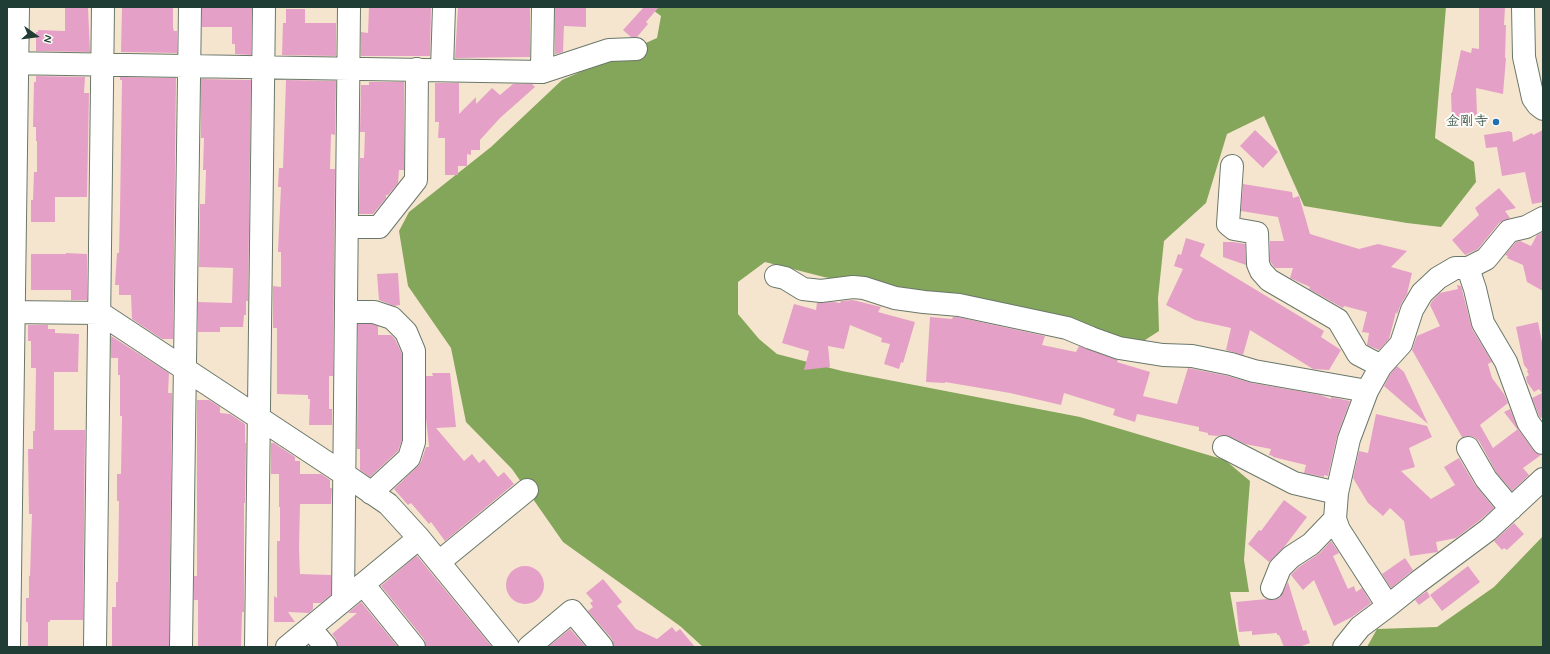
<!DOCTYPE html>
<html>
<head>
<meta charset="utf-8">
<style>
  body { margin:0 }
  #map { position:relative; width:1550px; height:654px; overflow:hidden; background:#f6e5ce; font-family:Mynerve,sans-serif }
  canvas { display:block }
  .frame { position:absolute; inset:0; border:8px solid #1f3d34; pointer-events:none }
  .north { position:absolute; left:16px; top:16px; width:40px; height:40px; -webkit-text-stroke:3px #fdfcf7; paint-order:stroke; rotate:104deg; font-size:11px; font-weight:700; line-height:16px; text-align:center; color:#1f3d34 }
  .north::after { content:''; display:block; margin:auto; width:14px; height:18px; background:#1f3d34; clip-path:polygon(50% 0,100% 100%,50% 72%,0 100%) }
</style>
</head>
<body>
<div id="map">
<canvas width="1550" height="654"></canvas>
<div class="frame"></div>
<div class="north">N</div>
</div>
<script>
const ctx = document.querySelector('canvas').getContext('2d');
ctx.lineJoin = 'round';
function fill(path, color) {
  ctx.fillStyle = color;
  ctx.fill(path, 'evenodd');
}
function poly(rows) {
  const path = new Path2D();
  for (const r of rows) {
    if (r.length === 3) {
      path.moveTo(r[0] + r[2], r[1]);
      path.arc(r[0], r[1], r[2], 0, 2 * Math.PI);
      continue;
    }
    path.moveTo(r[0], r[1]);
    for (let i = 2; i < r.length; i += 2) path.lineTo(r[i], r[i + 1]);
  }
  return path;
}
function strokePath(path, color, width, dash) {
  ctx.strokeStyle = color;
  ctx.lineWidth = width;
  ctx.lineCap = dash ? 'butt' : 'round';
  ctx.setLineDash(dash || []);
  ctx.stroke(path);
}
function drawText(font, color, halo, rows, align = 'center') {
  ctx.font = font + ' Mynerve,"Klee One",sans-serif';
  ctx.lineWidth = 4;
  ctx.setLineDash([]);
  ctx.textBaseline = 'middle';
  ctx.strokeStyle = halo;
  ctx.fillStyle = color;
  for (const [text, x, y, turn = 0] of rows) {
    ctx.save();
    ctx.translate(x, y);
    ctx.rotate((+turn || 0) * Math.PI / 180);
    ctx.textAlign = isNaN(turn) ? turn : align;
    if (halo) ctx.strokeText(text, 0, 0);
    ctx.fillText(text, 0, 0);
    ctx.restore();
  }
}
const forest = poly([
  [649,7,1446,7,1435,138,1474,162,1476,182,1441,227,1407,223,1304,206,1264,116,1227,134,1206,203,1164,241,1158,298,1159,331,1142,342,1041,318,824,277,765,262,738,282,738,314,759,339,777,354,842,371,1080,417,1225,460,1250,481,1244,560,1249,592,1230,592,1239,644,1241,647,703,647,680,626,563,542,512,469,466,422,451,348,408,286,399,231,409,212,491,147,562,80,657,38,661,16],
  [1543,536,1543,647,1367,647,1377,629,1437,627,1494,587]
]);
const building = poly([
  [65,7,88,7,90,52,36,51,36,32,38,32,38,30,65,31],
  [122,7,173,7,173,28,174,31,177,31,177,53,121,52],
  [202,7,252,7,251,55,235,54,235,44,232,44,232,27,202,27],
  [369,7,431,7,430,56,361,56,361,32,368,33],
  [458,7,530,7,530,57,455,58],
  [555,7,586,7,586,27,564,26,563,52,556,54,555,54],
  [644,7,659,7,646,22,648,24,637,37,631,37,623,30],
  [1479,7,1505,7,1504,25,1506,25,1505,58,1506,58,1503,94,1476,88,1477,115,1452,121,1451,93,1452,93,1461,50,1471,53,1472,48,1479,49],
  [286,9,305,9,305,23,336,23,336,56,282,55,283,23,286,23],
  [36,76,85,77,84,93,89,93,87,197,55,197,55,222,31,222,31,200,33,200,34,172,37,172,37,141,36,141,36,127,33,127,34,82,36,82],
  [120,77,176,78,173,339,162,339,132,319,131,295,119,295,119,285,115,285,117,253,119,253,120,211,122,80,120,80],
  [201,79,251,80,248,301,246,301,246,315,244,315,243,327,220,327,220,332,198,332,198,302,232,303,233,268,199,267,200,204,205,204,206,170,203,170,204,138,201,138],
  [286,80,336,81,335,135,331,134,330,169,335,169,333,376,329,376,329,409,332,409,332,425,309,425,310,399,308,399,308,395,277,394,277,328,273,328,273,286,281,287,281,252,278,252,281,187,278,187,279,168,283,168],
  [369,82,404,82,404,170,399,170,398,183,388,195,386,195,386,198,373,214,359,214,360,158,364,158,365,132,360,132,361,85,369,85],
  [435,83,459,83,459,114,476,97,476,104,492,88,500,95,513,84,532,84,535,87,500,118,480,140,480,150,471,150,471,155,467,154,467,166,458,166,458,175,445,175,445,138,438,138,439,122,435,122],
  [1255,130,1278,152,1263,168,1240,146],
  [1543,130,1543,202,1532,204,1525,172,1502,176,1497,147,1486,148,1484,135,1510,131,1510,132,1512,132,1513,142,1532,133,1533,135],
  [1243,184,1292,192,1293,198,1299,196,1310,234,1359,249,1378,244,1407,251,1391,267,1412,273,1407,294,1401,304,1397,314,1396,312,1389,339,1379,350,1367,345,1369,333,1362,332,1367,312,1344,306,1343,308,1309,289,1310,287,1290,278,1293,268,1275,268,1272,264,1270,261,1270,241,1284,241,1278,217,1241,211],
  [1499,188,1516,208,1505,211,1510,218,1499,223,1478,249,1465,255,1452,240,1479,215,1475,208],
  [1543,232,1543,291,1527,282,1523,265,1507,258,1508,256,1505,255,1516,242,1520,241,1531,246,1537,235],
  [1186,238,1205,244,1200,256,1324,331,1321,337,1341,350,1329,370,1313,369,1250,330,1243,355,1226,350,1231,328,1195,320,1166,305,1183,269,1174,266,1178,254,1181,255],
  [1223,242,1233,242,1245,244,1246,265,1223,257],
  [66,253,87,254,87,300,71,300,71,290,31,290,31,254,66,254],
  [398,273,400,305,394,306,379,300,377,274],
  [1457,285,1461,286,1472,329,1492,362,1488,364,1492,378,1504,394,1508,403,1480,425,1493,448,1518,429,1533,450,1541,455,1523,468,1529,475,1512,491,1496,472,1479,441,1474,437,1468,436,1462,437,1412,350,1417,336,1440,326,1430,305,1432,301,1440,293,1458,289],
  [853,300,881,307,878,312,915,322,903,363,901,362,899,369,884,364,890,344,881,342,882,338,850,325,844,349,828,346,830,367,804,370,809,351,782,343,794,304,816,310,817,303,834,302,840,303,841,301],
  [930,317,952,319,953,317,957,317,1045,336,1042,345,1076,352,1079,346,1118,360,1117,362,1150,372,1143,396,1177,404,1188,368,1228,376,1252,383,1320,395,1331,399,1331,397,1350,401,1337,436,1328,476,1324,475,1324,477,1304,473,1306,465,1273,457,1273,456,1269,455,1271,449,1245,444,1229,436,1223,435,1217,436,1208,435,1208,433,1199,431,1199,427,1137,414,1135,422,1113,415,1115,409,1064,393,1061,405,1010,393,945,382,945,383,926,382],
  [1538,322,1543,347,1543,417,1540,418,1532,398,1542,393,1539,389,1534,392,1527,382,1526,377,1529,375,1527,371,1528,370,1524,365,1516,327],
  [358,324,372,324,378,326,378,335,391,335,395,339,402,354,402,440,398,451,370,477,360,470,360,449,357,449],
  [28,325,48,325,48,329,55,329,55,333,79,334,78,372,54,372,54,430,85,430,83,620,50,620,50,622,48,622,48,647,28,647,28,622,26,622,26,598,29,598,29,576,30,576,32,514,29,514,28,449,33,449,33,431,35,431,36,368,31,368,31,341,28,341],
  [111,336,169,373,168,393,172,393,172,396,169,647,112,647,112,607,116,607,116,582,118,582,119,501,117,501,117,474,121,474,122,416,120,416,120,375,118,375,118,358,111,358],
  [1397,366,1404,372,1428,424,1384,386,1391,373],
  [432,373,450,373,456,427,436,428,464,461,472,454,479,463,484,459,498,477,504,472,514,484,445,541,431,522,429,524,411,503,408,505,394,489,417,467,421,462,426,447,429,447,426,418,426,376,433,376],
  [197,400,209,400,220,407,220,413,230,414,245,424,245,443,246,443,245,503,244,503,244,612,242,612,241,647,198,647,198,600,194,600,194,576,197,576],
  [1510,409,1518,429,1517,429,1504,412],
  [1376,414,1427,426,1432,437,1409,448,1415,467,1401,471,1431,499,1455,485,1444,467,1459,458,1475,485,1494,508,1480,520,1456,538,1436,542,1438,552,1410,556,1404,521,1390,508,1383,516,1368,503,1353,478,1359,451,1368,453],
  [271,443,274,443,295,457,295,461,300,461,300,474,321,474,330,480,330,488,332,488,331,504,300,504,299,548,300,574,331,575,331,595,321,603,313,603,313,609,309,613,288,612,295,622,274,622,274,596,277,598,277,541,280,541,280,507,279,507,279,474,271,474],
  [1284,500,1307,517,1285,546,1269,562,1248,544,1259,530,1261,531],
  [1514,523,1524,534,1507,550,1504,548,1502,550,1494,541],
  [1331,541,1339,553,1333,556,1348,589,1354,586,1356,592,1362,588,1371,603,1352,617,1334,626,1314,580,1303,590,1291,575,1299,567,1320,553],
  [416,556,418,557,492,647,426,647,424,639,381,586],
  [1405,558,1413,570,1391,588,1382,574],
  [525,585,19],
  [1468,566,1480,582,1442,611,1430,595],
  [603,579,622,602,617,606,636,629,657,639,672,627,676,632,680,629,695,647,614,647,612,639,588,611,593,607,590,603,593,601,586,593],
  [1288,582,1303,631,1306,630,1310,643,1299,647,1284,647,1279,635,1277,635,1277,633,1252,635,1252,631,1239,632,1236,602,1267,599,1274,600,1280,598],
  [1427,591,1430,597,1419,605,1415,600],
  [361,602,398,647,338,647,336,639,332,634,357,613,348,613],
  [570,629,586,647,548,647]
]);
const minor = poly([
  [1523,7,1524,57,1533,98,1538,105,1543,109],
  [7,63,542,72,543,7],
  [442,69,444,7],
  [542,72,609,50,636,49],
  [1232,166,1228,224,1234,229,1257,233,1258,264,1261,271,1269,280,1338,320,1358,354,1381,366],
  [1543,218,1526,227,1509,231,1486,259,1468,268,1455,268,1438,278,1422,293,1412,310,1401,344,1381,366,1367,391,1349,439,1337,493,1335,519,1339,530,1388,606,1418,582,1488,530,1543,479],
  [347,227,379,227,416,180,417,69],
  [1468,268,1475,289,1483,323,1506,362,1528,422,1543,443],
  [776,276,785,278,803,289,821,291,853,287,864,288,895,298,924,302,959,305,1067,328,1091,338,1119,348,1163,355,1192,356,1231,364,1254,371,1367,391],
  [7,312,100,313,344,474,388,504,419,538,508,647],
  [346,312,374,312,392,318,406,332,414,351,414,442,409,458,371,493],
  [1224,447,1294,483,1337,493],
  [1468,448,1486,479,1511,509],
  [439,562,527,490],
  [363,584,414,647],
  [1272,588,1280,568,1291,557,1311,544,1335,519],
  [343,601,349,7],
  [310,628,326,647],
  [9,647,18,7],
  [95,647,103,7],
  [181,647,190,7],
  [256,647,264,7],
  [287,647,419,538],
  [529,647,572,611,602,647],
  [1344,647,1360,627,1388,606]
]);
const markers = [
  [1496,122,4,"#1f6fb2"]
];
const poiNames = [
  ["金剛寺",1488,122]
];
fill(forest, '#84a65a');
fill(building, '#e4a0c6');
strokePath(minor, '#6a786a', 24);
strokePath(minor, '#fff', 22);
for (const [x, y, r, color] of markers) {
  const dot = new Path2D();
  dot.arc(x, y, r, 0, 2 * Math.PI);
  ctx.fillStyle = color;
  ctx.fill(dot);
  strokePath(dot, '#fdfcf7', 1.5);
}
drawText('14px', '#1f3d34', '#fdfcf7', poiNames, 'right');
</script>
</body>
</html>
